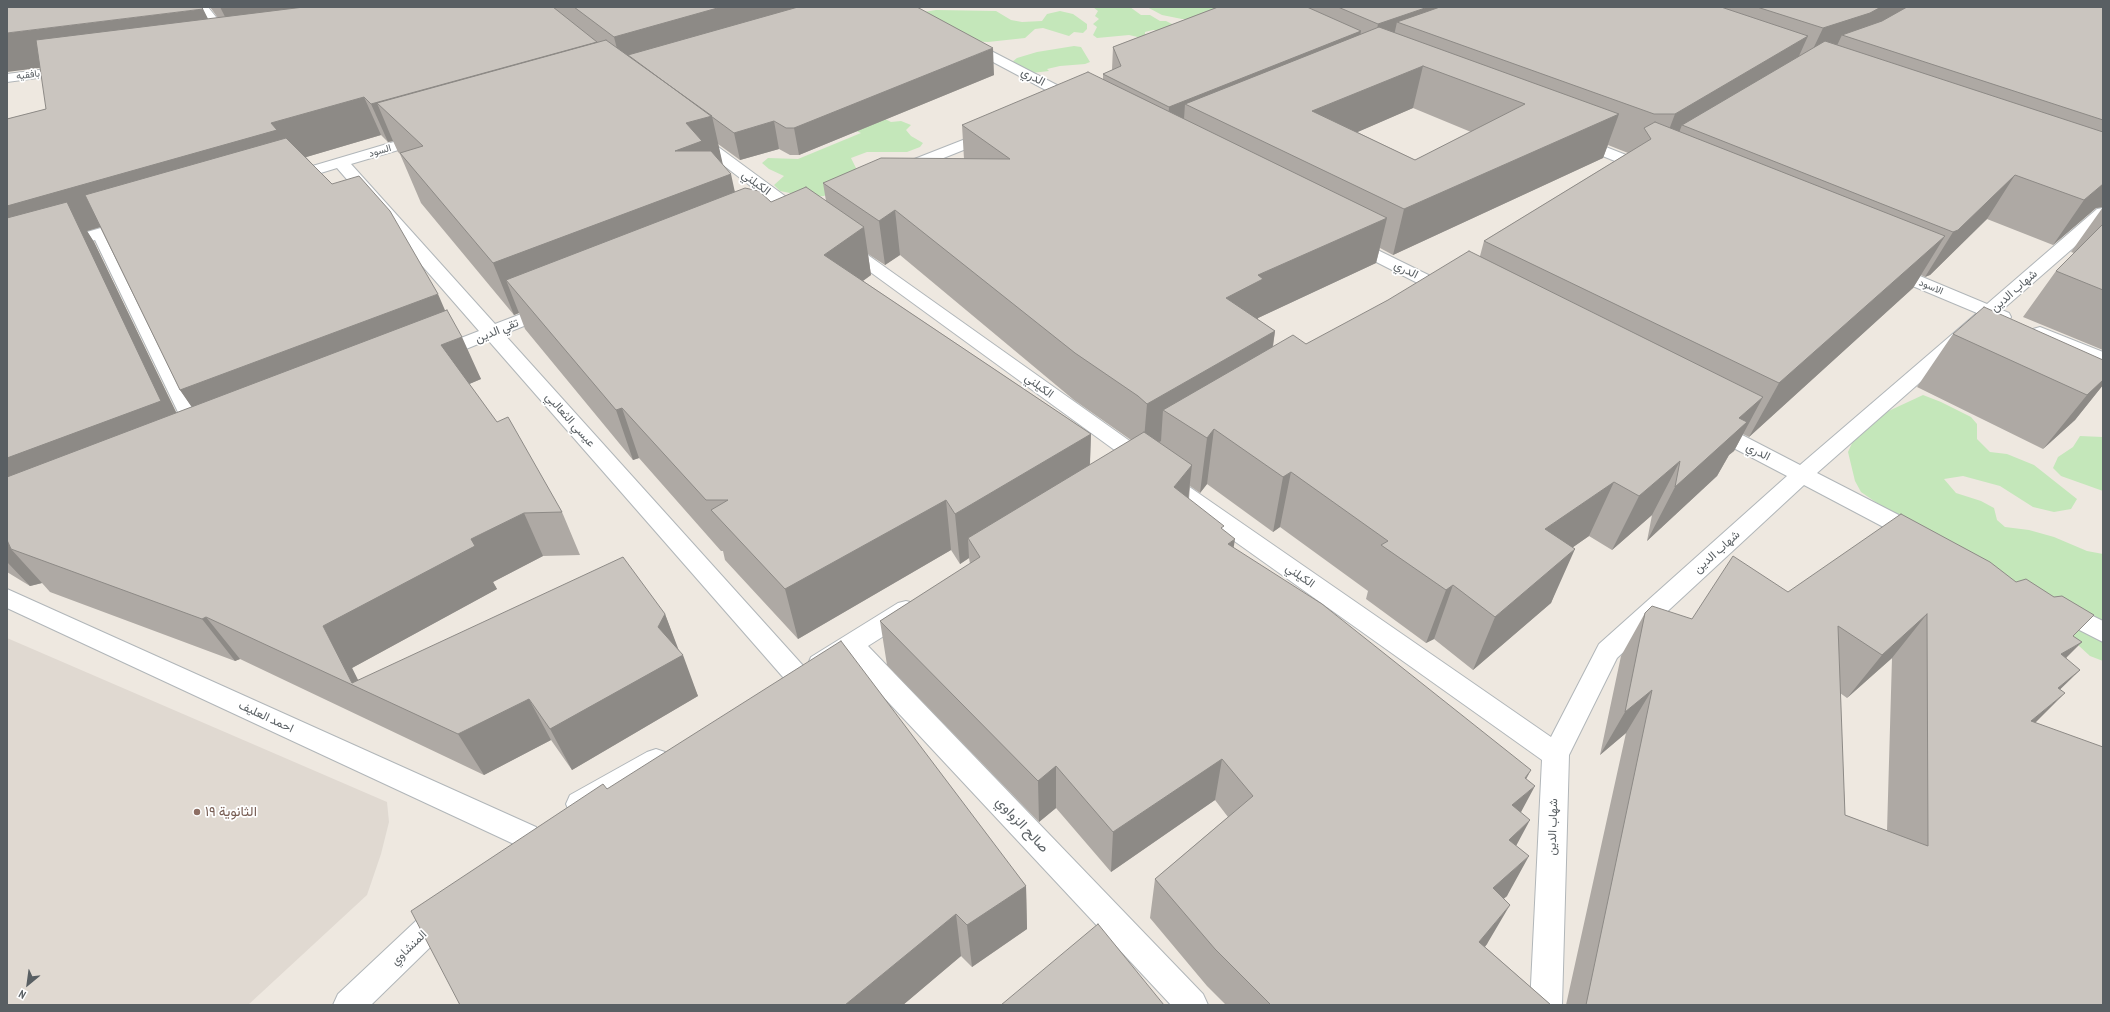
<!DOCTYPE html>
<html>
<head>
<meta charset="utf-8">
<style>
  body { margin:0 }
  #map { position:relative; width:2110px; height:1012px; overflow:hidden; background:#eee8e0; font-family:"PT Sans Narrow",sans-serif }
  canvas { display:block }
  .frame { position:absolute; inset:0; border:8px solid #595f63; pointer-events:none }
  .north { position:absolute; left:8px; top:964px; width:40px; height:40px; -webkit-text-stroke:3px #fff; paint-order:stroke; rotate:209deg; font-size:11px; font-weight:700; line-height:16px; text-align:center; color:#595f63 }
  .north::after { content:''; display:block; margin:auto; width:14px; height:18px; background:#595f63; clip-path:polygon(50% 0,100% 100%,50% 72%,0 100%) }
</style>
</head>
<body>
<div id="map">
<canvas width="2110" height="1012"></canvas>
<div class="frame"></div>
<div class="north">N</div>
</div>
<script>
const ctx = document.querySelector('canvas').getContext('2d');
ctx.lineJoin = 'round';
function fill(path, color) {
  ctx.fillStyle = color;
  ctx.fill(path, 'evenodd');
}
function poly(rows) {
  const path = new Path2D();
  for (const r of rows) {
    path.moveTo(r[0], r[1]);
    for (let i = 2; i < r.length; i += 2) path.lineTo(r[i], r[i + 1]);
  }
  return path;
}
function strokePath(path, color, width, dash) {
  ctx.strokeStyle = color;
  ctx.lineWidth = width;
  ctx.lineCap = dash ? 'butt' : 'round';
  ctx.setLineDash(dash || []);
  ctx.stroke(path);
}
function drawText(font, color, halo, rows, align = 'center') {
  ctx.font = font + ' "PT Sans Narrow",Vazirmatn,sans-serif';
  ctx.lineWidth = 3.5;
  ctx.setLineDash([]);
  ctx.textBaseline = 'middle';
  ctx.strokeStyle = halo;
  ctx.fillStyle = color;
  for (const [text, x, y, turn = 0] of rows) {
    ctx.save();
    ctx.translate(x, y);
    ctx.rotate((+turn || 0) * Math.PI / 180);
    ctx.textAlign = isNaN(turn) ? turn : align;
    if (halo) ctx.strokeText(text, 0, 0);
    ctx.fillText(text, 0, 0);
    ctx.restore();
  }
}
const education = poly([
  [7,638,387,802,389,822,381,854,367,895,248,1005,7,1005]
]);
const green = poly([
  [1093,7,1130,7,1141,15,1150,15,1160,21,1166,21,1174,25,1161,31,1153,30,1145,32,1145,36,1142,38,1129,35,1097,38,1093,35,1097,27,1093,24,1099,19,1095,16,1098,11],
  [1147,7,1219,7,1191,19,1182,19,1162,15],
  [936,10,996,11,1011,20,1022,22,1042,21,1047,14,1060,11,1073,14,1087,24,1087,29,1083,33,1074,32,1069,36,1043,28,1035,29,1025,38,988,42,971,41,924,12],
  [1074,46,1081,47,1090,62,1085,64,1060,66,1047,69,1049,71,1032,73,1012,62,1017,58,1037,52],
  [883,118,891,122,901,121,911,125,906,130,911,136,923,143,920,147,907,152,867,152,851,158,856,168,856,176,824,196,810,197,780,191,774,185,784,176,769,169,762,163,768,158,798,159,861,133,848,127],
  [1923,395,1941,402,1971,417,1977,424,1977,439,1990,452,2007,454,2034,465,2077,499,2071,509,2054,512,2033,507,2000,486,1963,476,1944,479,1956,493,1981,501,1994,508,1997,520,2005,527,2029,530,2054,537,2087,551,2103,554,2103,661,2090,656,2066,634,1861,492,1855,481,1848,452,1853,441,1863,430,1880,415],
  [2080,436,2103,437,2103,491,2061,476,2053,468,2058,457,2073,447]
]);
const street = poly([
  [195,7,208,7,236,42,234,45,224,45,195,7],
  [968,39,1082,98,1084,101,1082,104,1077,105,1072,104,963,46,961,43,968,39],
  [70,66,75,67,77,70,75,73,7,82,7,74,70,66],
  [991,129,996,131,999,134,996,137,906,173,894,173,892,170,894,167,991,129],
  [424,133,429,135,432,138,429,141,351,164,495,324,542,306,548,304,554,306,557,310,554,314,504,334,807,670,811,677,807,684,798,687,789,684,488,340,444,358,437,360,430,358,427,354,430,350,479,331,337,168,288,183,282,181,280,178,282,175,424,133],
  [697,133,702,135,808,213,810,217,808,221,796,221,692,141,689,138,692,135,697,133],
  [1578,136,1654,166,1656,169,1654,172,1642,172,1573,144,1570,141,1573,138,1578,136],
  [2103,208,2103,222,2002,310,2009,313,2011,317,2009,321,2002,323,1992,319,1817,473,1926,529,1929,535,1926,541,1918,543,1910,541,1804,485,1617,658,1569,755,1562,1005,1530,1005,1542,760,1133,469,1120,454,836,247,839,243,845,242,851,243,1134,444,1149,459,1551,737,1599,644,1787,476,1705,433,1702,428,1705,423,1712,421,1719,423,1800,465,1977,313,1884,274,1881,270,1884,266,1890,265,1896,266,1987,304,2097,209,2103,208],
  [132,219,138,220,140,224,138,228,110,236,210,437,207,442,200,444,193,442,190,437,95,240,7,266,7,255,132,219],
  [1351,237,1457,289,1460,293,1457,297,1451,298,1445,297,1345,246,1342,242,1345,238,1351,237],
  [2040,327,2103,352,2103,365,2033,337,2031,333,2033,329,2040,327],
  [7,589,536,827,540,836,536,845,526,849,516,845,7,608,7,589],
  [2060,600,2103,621,2103,642,2052,616,2048,609,2052,602,2060,600],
  [906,601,914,603,918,610,914,617,868,646,1203,994,1208,1005,1171,1005,848,659,829,671,820,674,811,671,808,664,811,657,898,603,906,601],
  [656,749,665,752,669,760,665,768,590,813,580,816,570,813,566,804,570,795,647,752,656,749],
  [445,899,455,903,460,913,455,923,371,1005,333,1005,338,994,435,903,445,899]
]);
const wall = poly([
  [210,7,917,7,994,75,799,155,790,155,779,149,740,160,718,144,722,164,735,192,771,202,826,201,823,183,964,159,962,125,1103,79,1103,74,1112,70,1113,47,1218,7,2103,7,2103,350,2023,317,2056,271,2074,253,2071,252,2103,207,2096,208,2053,245,1987,219,1930,275,1925,277,1921,275,1913,288,1749,437,1743,434,1734,451,1729,455,1717,476,1647,541,1652,515,1612,550,1589,536,1573,547,1551,603,1473,670,1434,639,1426,643,1366,599,1368,591,1280,527,1273,532,1207,484,1200,493,1190,486,1189,499,1223,530,1233,548,1526,779,1516,846,1507,896,1503,899,1487,944,1485,947,1551,1005,1226,1005,1207,986,1150,918,1155,879,1228,817,1215,800,1111,872,1056,808,1039,822,887,665,880,621,970,564,969,558,960,564,951,550,798,639,725,560,723,551,721,551,639,458,633,460,525,329,519,313,514,315,421,203,400,154,398,152,393,141,388,142,381,135,306,157,445,311,481,379,469,384,562,512,580,555,543,556,493,582,497,589,352,668,358,680,665,614,678,650,698,696,572,770,551,740,484,775,240,659,235,661,50,592,42,583,30,586,7,572,7,119,46,109,203,9,208,19,218,18],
  [1413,108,1471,132,1415,160,1357,132],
  [1608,145,1628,153,1484,241,1480,256,1306,344,1273,347,1275,331,1257,319,1258,318,1376,263,1380,248,1393,255,1603,158],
  [100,227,180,390,192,407,176,413,94,242,87,231],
  [868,254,885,265,900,255,1074,400,1131,440,1090,465,1091,434,863,281,871,275],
  [1953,334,2103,360,2103,385,2075,420,2043,449,1917,387],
  [1788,592,2073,637,2066,659,2080,670,2060,689,2035,723,2103,1005,1566,1005,1626,733,1600,755,1621,656,1645,613,1692,619],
  [1892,658,1887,831,1845,815,1840,693,1847,698],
  [607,789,1026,886,1027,929,972,967,961,956,903,1005,460,1005]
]);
const shadedWall = poly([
  [220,7,346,7,238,42],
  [721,7,849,7,628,55,632,71,623,73,614,37],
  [1428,7,1490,7,1397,22,1391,49,1372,55,1378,24],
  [1881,7,1933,7,1842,35,1830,60,1804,68,1823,28],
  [203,9,221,45,7,72,7,33],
  [1361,31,1355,62,1185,104,1183,134,1167,140,1169,107],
  [1808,36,1790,76,1682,125,1673,148,1659,156,1675,114],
  [597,42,607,78,377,103,393,141,388,142,371,104],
  [993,48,994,75,799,155,794,128],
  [1423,66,1413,108,1305,155,1312,111],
  [364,97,381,135,293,161,297,169,87,231,94,242,191,443,7,515,7,206,271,123],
  [1619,114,1603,158,1393,255,1404,209],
  [712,116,723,165,731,174,742,225,506,280,519,313,514,315,493,263,675,151,686,123],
  [774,121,779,149,740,160,734,133],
  [2015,175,1987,219,1930,275,1925,277,1953,232],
  [2103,184,2103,207,2096,208,2053,245,2084,200],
  [895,210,900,255,885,265,879,221],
  [1387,218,1376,263,1258,318,1257,324,1226,298,1258,275],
  [864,227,871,275,832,303,824,255],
  [1945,236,1913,288,1749,437,1779,383],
  [438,294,457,338,211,435,180,390],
  [1275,331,1268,377,1163,410,1161,441,1143,451,1147,404],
  [462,337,481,379,460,388,441,345],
  [2103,380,2103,385,2075,420,2043,449,2087,395],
  [1763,397,1734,451,1729,455,1717,476,1647,541,1675,487,1739,418],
  [622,408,639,458,633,460,616,410],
  [1214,429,1207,484,1200,493,1207,438],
  [1091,434,1089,484,968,538,969,558,960,564,955,514],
  [1680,461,1652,515,1612,550,1639,496],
  [1192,465,1187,509,1174,487],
  [1291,472,1280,527,1273,532,1283,477],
  [1614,482,1589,536,1522,583,1545,529],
  [946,500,951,550,798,639,785,589],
  [524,513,543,556,493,582,497,589,352,668,363,690,352,683,323,626,471,539],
  [1235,539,1228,583,1228,544],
  [7,540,11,549,42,583,30,586,7,562],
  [1575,549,1551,603,1473,670,1495,617],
  [1453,585,1434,639,1426,643,1446,590],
  [665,614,681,656,683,655,698,696,572,770,550,729,658,627],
  [1927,614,1892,658,1847,698,1882,655],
  [206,617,240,659,235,661,202,619],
  [2082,642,2039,685,2061,654],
  [2080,670,2036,713,2058,688],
  [1652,690,1626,733,1600,755,1625,712],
  [2065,693,2022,736,2031,721],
  [529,699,551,740,484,775,458,734],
  [1222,759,1215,800,1111,872,1113,832],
  [1056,766,1056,808,1039,822,1038,781],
  [1531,770,1509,811,1525,778],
  [1535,786,1513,827,1512,805],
  [1530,820,1508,861,1509,840],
  [1529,856,1507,896,1472,927,1493,888],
  [1026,886,1027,929,972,967,967,925],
  [1510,905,1487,944,1458,979,1479,942],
  [956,914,961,956,903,1005,845,1005]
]);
const building = poly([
  [7,7,201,7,203,9,7,33,7,7],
  [304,7,553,7,597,42,371,104,364,97,271,123,277,130,7,206,7,119,46,109,36,40,304,7],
  [574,7,721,7,614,37,574,7],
  [798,7,917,7,993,48,794,128,786,128,774,121,734,133,628,55,798,7],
  [1218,7,1307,7,1361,31,1169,107,1103,74,1121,66,1113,47,1218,7],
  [1338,7,1428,7,1378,24,1338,7],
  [1440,7,1721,7,1808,36,1675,114,1654,114,1397,22,1440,7],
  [1757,7,1881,7,1870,13,1823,28,1757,7],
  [1907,7,2103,7,2103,120,1842,35,1882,21,1907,7],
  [1379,27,1619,114,1404,209,1185,104,1379,27],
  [1423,66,1525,104,1415,160,1312,111,1423,66],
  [606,40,712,116,686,123,702,141,675,151,711,151,731,174,493,263,400,153,423,146,377,103,606,40],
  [1825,41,2103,132,2103,184,2084,200,2015,175,1958,230,1953,232,1682,125,1825,41],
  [1088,72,1387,218,1258,275,1263,279,1226,298,1275,331,1147,404,1138,396,1075,353,895,210,879,221,823,183,881,158,1010,159,962,125,1088,72],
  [1655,122,1945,236,1779,383,1484,241,1651,139,1644,128,1655,122],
  [286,138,332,184,359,176,390,211,438,294,180,390,85,195,286,138],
  [806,187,864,227,824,255,1091,434,955,514,946,500,785,589,711,510,728,500,706,500,622,408,616,410,506,280,745,188,759,191,771,202,806,187],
  [67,202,161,401,7,458,7,218,67,202],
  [2103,224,2103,290,2056,271,2103,224],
  [1469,251,1763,397,1739,418,1747,422,1675,487,1680,461,1639,496,1614,482,1545,529,1575,549,1495,617,1453,585,1446,590,1381,545,1388,541,1291,472,1283,477,1214,429,1207,438,1163,410,1293,335,1306,344,1388,300,1469,251],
  [1984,307,2103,360,2103,380,2087,395,1953,334,1984,307],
  [447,310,462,337,441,345,497,422,508,417,562,512,524,513,471,539,475,546,323,626,352,683,623,557,665,614,658,627,683,655,550,729,529,699,458,734,206,617,202,619,11,549,7,540,7,477,447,310],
  [1144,432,1192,465,1174,487,1224,526,1221,528,1235,539,1228,544,1322,604,1531,770,1525,778,1535,786,1512,805,1530,820,1509,840,1529,856,1493,888,1510,905,1479,942,1551,1005,1271,1005,1215,949,1155,879,1253,796,1222,759,1113,832,1056,766,1038,781,880,621,980,557,968,538,1144,432],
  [1901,514,1990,562,2016,582,2026,579,2054,597,2062,596,2094,615,2073,636,2082,642,2061,654,2080,670,2058,688,2065,693,2031,721,2103,747,2103,1005,1586,1005,1652,690,1625,712,1645,613,1652,606,1692,619,1733,556,1788,592,1901,514],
  [1927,614,1928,846,1845,815,1838,626,1882,655,1927,614],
  [841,641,1026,886,967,925,956,914,845,1005,460,1005,411,911,603,784,607,789,841,641],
  [1098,924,1164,1005,1001,1005,1098,924]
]);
const markers = [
  [197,812,4,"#8d6e63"]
];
const farStreetnames = [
  ["بافقيه",28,75,-7],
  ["السود",380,151,-16],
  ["الاسود",1931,287,23]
];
const streetNames = [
  ["الدري",1033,77,28],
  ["الكيلني",756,183,37],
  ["الدري",1406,270,27],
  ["شهاب الدين",2014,291,-41],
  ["تقي الدين",497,331,-22],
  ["الكيلني",1039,386,36],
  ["عيسي الثعالبي",570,420,48],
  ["الدري",1758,452,27],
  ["شهاب الدين",1717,552,-42],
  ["الكيلني",1300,576,35],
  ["احمد العليف",266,717,25],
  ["شهاب الدين",1553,827,-88],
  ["المنشاوي",409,948,-44]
];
const nearEducationnames = [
  ["الثانوية ١٩",205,812]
];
const nearStreetnames = [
  ["صالح الزواوي",1022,825,47]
];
fill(education, '#e0d9d1');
fill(green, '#c4e7ba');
strokePath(street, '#b1b6b9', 2);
fill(street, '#fff');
fill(wall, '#aea9a4');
fill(shadedWall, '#8d8a86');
fill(building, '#cac5bf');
strokePath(building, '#8d8a86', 1);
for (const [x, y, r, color] of markers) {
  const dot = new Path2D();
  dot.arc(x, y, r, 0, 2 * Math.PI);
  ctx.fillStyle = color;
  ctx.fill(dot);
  strokePath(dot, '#fff', 1.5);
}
drawText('10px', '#595f63', '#fff', farStreetnames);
drawText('12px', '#595f63', '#fff', streetNames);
drawText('14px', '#785e54', '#fff', nearEducationnames, 'left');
drawText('14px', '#595f63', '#fff', nearStreetnames);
</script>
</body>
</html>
